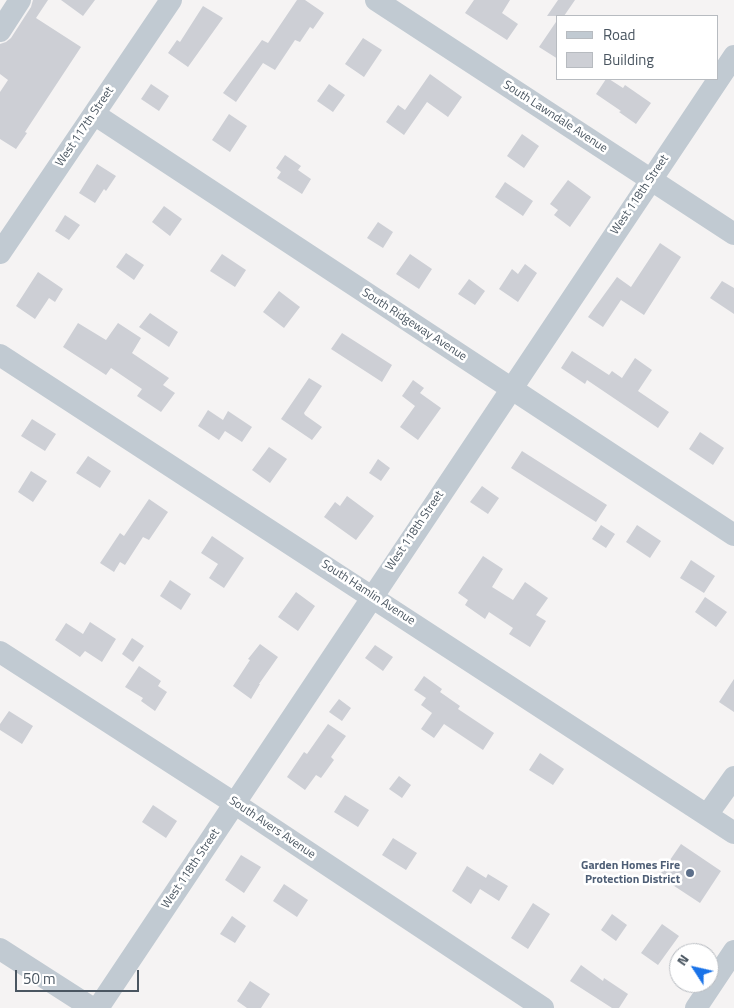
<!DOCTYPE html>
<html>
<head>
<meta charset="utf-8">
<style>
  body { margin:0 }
  #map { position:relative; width:734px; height:1008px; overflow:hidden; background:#f5f3f3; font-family:"Titillium Web",sans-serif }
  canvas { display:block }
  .legend { position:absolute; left:556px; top:15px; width:162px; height:65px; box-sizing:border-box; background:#fff; border:1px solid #b7bbc0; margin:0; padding:6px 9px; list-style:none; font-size:15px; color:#4a5661 }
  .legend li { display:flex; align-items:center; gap:10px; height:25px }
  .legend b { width:25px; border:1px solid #b7bbc0 }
  .north { position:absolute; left:669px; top:943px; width:50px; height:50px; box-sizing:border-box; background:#fff; border:1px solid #b7bbc0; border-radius:50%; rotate:305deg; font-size:14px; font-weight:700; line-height:20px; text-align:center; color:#4a5661 }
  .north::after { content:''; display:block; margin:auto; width:18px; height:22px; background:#1a73e8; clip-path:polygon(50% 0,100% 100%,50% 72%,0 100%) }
  .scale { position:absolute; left:15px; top:970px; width:124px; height:22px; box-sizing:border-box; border:2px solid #4a5661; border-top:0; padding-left:6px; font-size:15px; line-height:18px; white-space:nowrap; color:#4a5661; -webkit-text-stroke:4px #fff; paint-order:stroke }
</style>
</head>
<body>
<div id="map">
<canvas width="734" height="1008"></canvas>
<ul class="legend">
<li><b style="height:6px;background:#c1cad2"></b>Road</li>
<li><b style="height:14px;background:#cdcfd5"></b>Building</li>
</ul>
<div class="north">N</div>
<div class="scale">50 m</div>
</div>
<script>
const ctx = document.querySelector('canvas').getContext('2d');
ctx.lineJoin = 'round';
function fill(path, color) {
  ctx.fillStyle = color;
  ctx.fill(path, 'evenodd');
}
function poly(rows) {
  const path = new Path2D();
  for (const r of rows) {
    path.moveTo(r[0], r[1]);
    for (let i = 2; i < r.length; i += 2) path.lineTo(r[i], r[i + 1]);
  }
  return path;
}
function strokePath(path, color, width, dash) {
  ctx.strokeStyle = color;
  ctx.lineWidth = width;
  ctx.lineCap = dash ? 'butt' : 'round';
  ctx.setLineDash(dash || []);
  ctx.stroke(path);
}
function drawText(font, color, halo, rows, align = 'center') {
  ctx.font = font + ' "Titillium Web",sans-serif';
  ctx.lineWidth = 5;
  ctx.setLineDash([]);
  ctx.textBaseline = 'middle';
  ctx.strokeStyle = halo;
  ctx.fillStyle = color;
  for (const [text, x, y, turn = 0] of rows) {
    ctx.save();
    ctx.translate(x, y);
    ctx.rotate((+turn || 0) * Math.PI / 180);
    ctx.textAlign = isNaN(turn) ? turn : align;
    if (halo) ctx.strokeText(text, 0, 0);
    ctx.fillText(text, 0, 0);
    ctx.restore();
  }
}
const building = poly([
  [33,0,48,0,36,18,81,47,25,132,27,133,16,149,0,139,0,92,8,80,0,74,0,44,6,42,11,38,31,7],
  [61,0,95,0,83,16],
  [297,0,305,0,324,13,313,29,310,27,300,42,295,40,275,70,263,63,236,102,223,93,262,40,268,43],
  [474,0,510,0,502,13,518,24,507,40,465,13],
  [558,0,575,0,564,16,547,16],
  [203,6,223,18,188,67,168,53,177,40,180,42],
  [558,19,558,59,539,47],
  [363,38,382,50,364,77,345,64],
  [430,74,462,97,448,117,427,102,404,135,386,122,398,105,405,110],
  [606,79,609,79,623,88,625,85,651,103,636,124,619,112,621,111,596,94],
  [151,84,169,96,159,111,141,99],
  [329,84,345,95,333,112,317,101],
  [229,114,247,126,230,152,212,140],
  [522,134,539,146,524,168,507,156],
  [285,155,301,166,298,170,311,179,302,194,277,178,281,172,276,168],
  [97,164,116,176,106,191,104,189,95,203,79,193],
  [568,180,591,197,570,227,554,215,558,210,550,204],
  [505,182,533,201,523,216,495,197],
  [164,206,182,219,170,236,152,222],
  [65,215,80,225,69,240,55,231],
  [378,222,393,232,383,248,367,238],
  [660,243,681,257,644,315,621,300,603,327,588,317,617,277,631,287],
  [126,253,144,265,134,280,116,267],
  [222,254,246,270,235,287,210,271],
  [410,254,432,269,419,289,396,274],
  [525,264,537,273,518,302,499,289,512,269,518,274],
  [38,272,63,289,55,302,49,298,35,319,16,306],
  [469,279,485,291,475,305,458,294],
  [722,281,734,288,734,314,710,298],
  [279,291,300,307,284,328,263,312],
  [150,313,178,332,169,347,139,327],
  [78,323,106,340,118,323,141,338,132,353,169,378,163,385,175,393,161,412,137,396,142,389,111,368,106,375,63,347],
  [342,333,392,365,382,382,331,349],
  [572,351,609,375,612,371,622,378,635,358,652,370,638,391,669,412,658,428,587,380,585,384,561,368],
  [309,378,322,386,304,413,305,415,322,427,312,440,281,419],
  [413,380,424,388,420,393,441,408,418,440,400,427,415,406,402,396],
  [208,410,223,420,228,411,252,427,242,442,225,431,219,440,198,426],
  [32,419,56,434,45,451,21,436],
  [700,432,724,448,713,465,689,449],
  [269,447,287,459,270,483,252,470],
  [522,451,607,505,596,522,511,468],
  [88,456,111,471,100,488,76,473],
  [378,459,390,468,381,481,369,473],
  [31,471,47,481,33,502,18,492],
  [482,486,499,498,488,514,470,502],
  [347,496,374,516,356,540,324,517,335,502,340,506],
  [149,499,168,512,149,540,143,537,125,565,120,562,114,572,100,563,120,533,124,536],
  [601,525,615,534,606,548,592,539],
  [637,525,661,541,650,558,626,542],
  [212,536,244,558,224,588,209,578,218,564,201,553],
  [483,556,503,569,492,587,513,600,525,582,548,598,536,615,546,621,530,647,509,634,513,628,489,612,485,619,465,605,468,600,458,593],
  [691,560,715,576,704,593,680,578],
  [170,580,191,594,181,610,160,596],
  [296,592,315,606,298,631,278,617],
  [705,597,727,612,716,627,695,612],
  [90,622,116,639,102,662,85,651,80,657,55,640,66,623,83,634],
  [132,638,144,646,133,662,122,654],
  [260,644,278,657,259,684,260,684,251,699,233,686,250,660,248,659],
  [375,645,393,657,383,671,365,658],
  [139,666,161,681,158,686,167,692,155,711,141,701,143,698,125,687],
  [424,676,442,689,440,692,460,706,458,709,494,733,483,750,444,724,434,738,421,729,432,713,421,705,426,698,414,690],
  [734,679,734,712,719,702],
  [339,699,351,708,342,721,329,712],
  [9,711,33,726,22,744,0,730,0,724],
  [328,724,346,736,331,757,334,760,321,778,316,775,305,790,287,777,304,752,307,754],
  [540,753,564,769,553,785,529,770],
  [399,776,411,785,402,798,389,789],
  [345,795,369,810,358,827,334,812],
  [153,805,177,821,166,838,142,822],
  [393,838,417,853,406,870,382,855],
  [681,844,721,871,700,903,659,876],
  [241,855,261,867,244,893,225,880],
  [467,866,486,878,488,874,508,886,499,901,480,889,471,904,452,891],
  [284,884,308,900,297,917,273,901],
  [533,903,550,914,528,949,511,938],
  [612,914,627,925,616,941,601,930],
  [232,916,246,926,235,943,220,934],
  [662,924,679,936,658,965,641,953],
  [581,965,603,981,604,978,628,994,619,1008,612,1008,570,981],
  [250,981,270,994,261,1008,247,1008,237,1001]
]);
const minor = poly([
  [376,0,734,234],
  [0,31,20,0],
  [94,114,734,535],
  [0,253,171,0],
  [0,355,734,833],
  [0,652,234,803,543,1008],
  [707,815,734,777],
  [0,949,92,1008],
  [98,1008,734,56],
  [696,1008,734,951]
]);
const markers = [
  [690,873,5,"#5c6f8a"]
];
const streetNames = [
  ["South Lawndale Avenue",555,117,33],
  ["West 117th Street",85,127,-56],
  ["West 118th Street",640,195,-56],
  ["South Ridgeway Avenue",414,325,33],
  ["West 118th Street",415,531,-56],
  ["South Hamlin Avenue",368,593,33],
  ["South Avers Avenue",272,828,34],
  ["West 118th Street",191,869,-56]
];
const serviceNames = [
  ["Garden Homes Fire",680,866],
  ["Protection District",680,880]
];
fill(building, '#cdcfd5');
strokePath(minor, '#c1cad2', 22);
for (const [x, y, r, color] of markers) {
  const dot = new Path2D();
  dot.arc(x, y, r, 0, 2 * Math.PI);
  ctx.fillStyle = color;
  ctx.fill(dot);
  strokePath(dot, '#fff', 2);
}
drawText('12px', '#4a5661', '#fff', streetNames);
drawText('bold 12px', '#4e5e75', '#fff', serviceNames, 'right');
</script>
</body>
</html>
